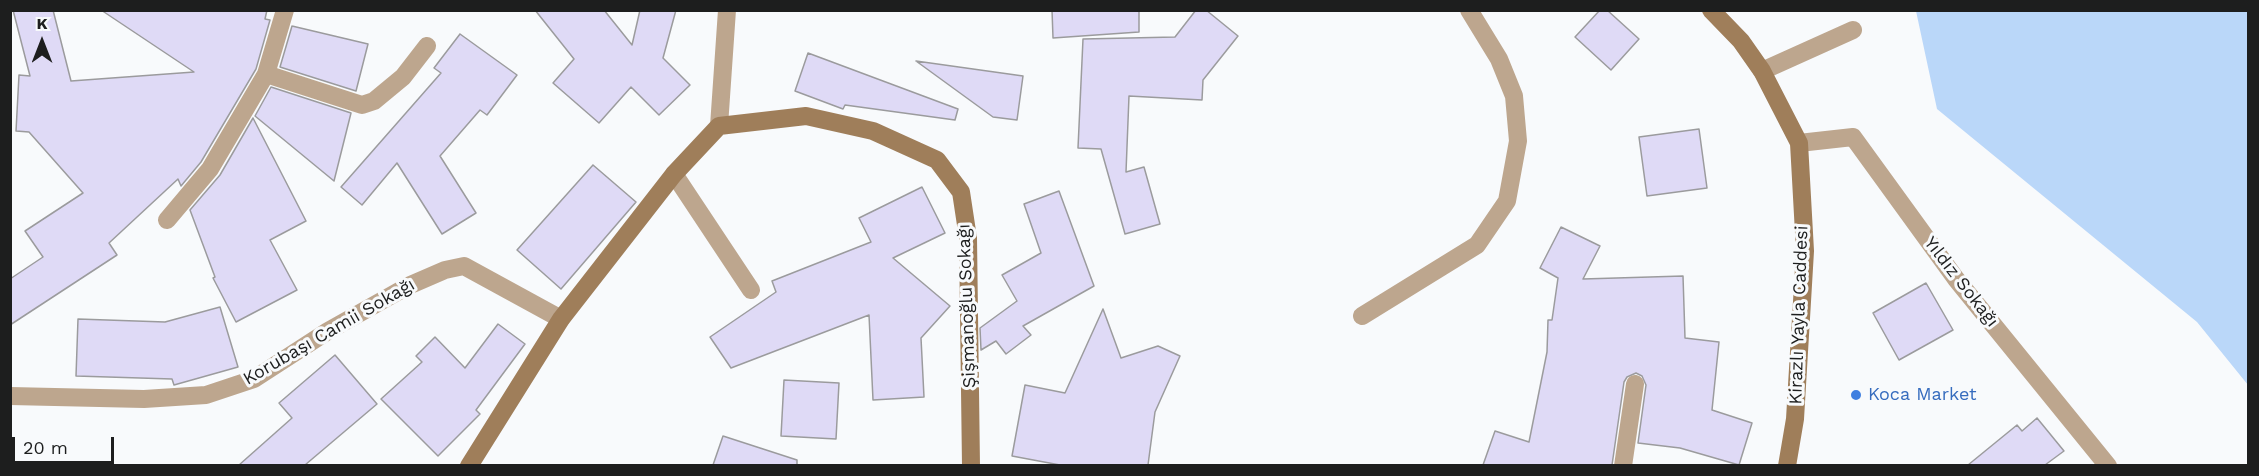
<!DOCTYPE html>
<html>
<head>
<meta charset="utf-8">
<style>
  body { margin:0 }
  #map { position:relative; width:2259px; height:476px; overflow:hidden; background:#f8fafc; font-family:"Work Sans",sans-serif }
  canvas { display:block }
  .frame { position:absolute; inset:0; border:12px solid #1d1e1e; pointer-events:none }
  .north { position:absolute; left:12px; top:12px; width:60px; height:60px; -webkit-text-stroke:4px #f8fafc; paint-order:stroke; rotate:0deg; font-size:16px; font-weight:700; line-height:24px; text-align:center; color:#1d1e1e }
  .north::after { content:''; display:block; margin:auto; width:21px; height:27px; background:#1d1e1e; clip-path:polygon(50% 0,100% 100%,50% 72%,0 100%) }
  .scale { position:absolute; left:12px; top:437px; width:102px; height:27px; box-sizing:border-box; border:3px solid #1d1e1e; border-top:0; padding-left:8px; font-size:18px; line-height:21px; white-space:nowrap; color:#1d1e1e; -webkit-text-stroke:4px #f8fafc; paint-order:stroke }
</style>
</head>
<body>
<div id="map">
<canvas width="2259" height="476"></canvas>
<div class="frame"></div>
<div class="north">K</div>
<div class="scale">20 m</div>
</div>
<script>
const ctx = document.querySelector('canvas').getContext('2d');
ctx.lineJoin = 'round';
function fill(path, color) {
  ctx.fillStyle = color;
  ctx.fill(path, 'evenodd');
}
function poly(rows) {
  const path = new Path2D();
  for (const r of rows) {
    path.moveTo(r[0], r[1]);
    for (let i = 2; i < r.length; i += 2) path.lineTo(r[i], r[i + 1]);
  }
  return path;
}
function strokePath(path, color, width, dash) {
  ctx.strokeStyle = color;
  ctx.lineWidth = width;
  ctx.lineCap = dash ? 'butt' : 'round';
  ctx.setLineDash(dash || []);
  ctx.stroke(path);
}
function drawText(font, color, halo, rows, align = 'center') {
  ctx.font = font + ' "Work Sans",sans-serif';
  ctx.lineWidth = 6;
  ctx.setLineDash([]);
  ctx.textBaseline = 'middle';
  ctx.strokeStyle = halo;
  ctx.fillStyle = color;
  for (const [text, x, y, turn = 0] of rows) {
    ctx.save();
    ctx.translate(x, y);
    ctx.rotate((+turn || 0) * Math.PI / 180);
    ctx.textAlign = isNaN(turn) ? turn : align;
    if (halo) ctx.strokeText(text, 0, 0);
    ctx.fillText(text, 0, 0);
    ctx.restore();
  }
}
const green = poly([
  [1916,11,2248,11,2248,385,2197,322,1937,109]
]);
const building = poly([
  [13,10,53,10,71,81,194,72,101,10,267,10,265,19,270,20,256,69,201,162,181,186,178,179,109,243,117,255,10,325,10,279,43,257,25,231,83,193,29,132,16,131,19,75,30,76,13,10],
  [535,10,604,10,632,45,640,10,676,10,663,58,690,85,659,115,631,87,599,123,553,83,574,59,535,10],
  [1052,10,1139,10,1139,32,1053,38,1052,10],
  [1196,10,1206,10,1238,36,1203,80,1202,100,1129,96,1126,172,1144,167,1160,224,1125,234,1101,149,1078,148,1083,39,1175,37,1196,10],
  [1600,10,1607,10,1639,39,1611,70,1575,37,1600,10],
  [292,26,368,44,356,91,280,67,292,26],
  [460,34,517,75,487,115,480,110,440,156,476,213,442,234,397,163,362,205,341,187,441,73,434,68,460,34],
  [808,53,958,109,955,120,845,105,843,109,795,91,808,53],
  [916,61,1023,76,1017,120,993,117,916,61],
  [271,87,351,113,334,181,255,116,271,87],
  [253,118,306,221,270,240,297,290,236,322,213,278,215,277,190,210,220,175,253,118],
  [1699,129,1707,188,1647,196,1639,137,1699,129],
  [593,165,636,202,561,289,517,250,593,165],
  [922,187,945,233,893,258,950,306,921,338,924,397,873,400,869,315,731,368,710,337,776,292,772,281,871,242,859,218,922,187],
  [1059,191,1094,286,1023,326,1031,335,1006,354,996,341,981,350,980,328,1017,301,1002,275,1041,253,1024,204,1059,191],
  [1561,227,1600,246,1583,279,1683,276,1685,338,1719,342,1712,410,1752,423,1739,465,1680,448,1638,443,1646,385,1642,376,1636,373,1627,377,1624,382,1612,465,1483,465,1495,431,1529,442,1547,352,1548,320,1552,320,1558,278,1540,268,1561,227],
  [1926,283,1953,330,1899,360,1873,313,1926,283],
  [220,307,238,367,174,385,172,379,76,376,78,319,165,322,220,307],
  [1103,309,1121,358,1158,346,1180,356,1155,412,1148,465,1060,465,1012,456,1025,385,1065,393,1103,309],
  [498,324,525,344,476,410,480,414,438,456,381,399,422,362,416,356,435,337,465,368,498,324],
  [335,355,377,404,305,465,239,465,292,418,279,403,335,355],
  [784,380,839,383,836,439,781,436,784,380],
  [2037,418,2064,451,2045,465,1968,465,2017,425,2022,431,2037,418],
  [723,436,797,460,797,465,713,465,723,436]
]);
const street = poly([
  [1762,71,1853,30],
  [266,74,362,105,374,101,403,77,427,46],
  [719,126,727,10],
  [1799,143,1853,137,1956,279,2108,466],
  [674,174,751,290],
  [167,220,210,169,266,74,285,10],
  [1362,316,1477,245,1507,201,1518,141,1514,96,1499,59,1469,10],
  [10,396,144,399,206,395,254,379,328,331,408,286,445,270,464,266,561,319],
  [1623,466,1635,384]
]);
const secondary = poly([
  [1711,10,1741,41,1762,71,1799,143,1805,251,1795,419,1787,466],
  [469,466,561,319,674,174,719,126,806,116,873,131,937,160,961,192,968,238,971,466]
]);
const markers = [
  [1856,395,6,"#3f7fe0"]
];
const streetNames = [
  ["Yıldız Sokağı",1961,282,52],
  ["Şişmanoğlu Sokağı",967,306,-92],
  ["Kirazlı Yayla Caddesi",1799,315,-88],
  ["Korubaşı Camii Sokağı",329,332,-30]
];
const shopNames = [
  ["Koca Market",1868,395]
];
fill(green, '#bad7f9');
fill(building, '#dfdaf6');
strokePath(building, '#9b9b9d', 1.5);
strokePath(street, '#bda68e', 18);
strokePath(secondary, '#9f7e5a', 18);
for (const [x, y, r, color] of markers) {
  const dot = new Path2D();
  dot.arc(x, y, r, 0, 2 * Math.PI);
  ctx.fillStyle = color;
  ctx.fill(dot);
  strokePath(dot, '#f8fafc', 2);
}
drawText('18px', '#1d1e1e', '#f8fafc', streetNames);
drawText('18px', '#366cbe', '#f8fafc', shopNames, 'left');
</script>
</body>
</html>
